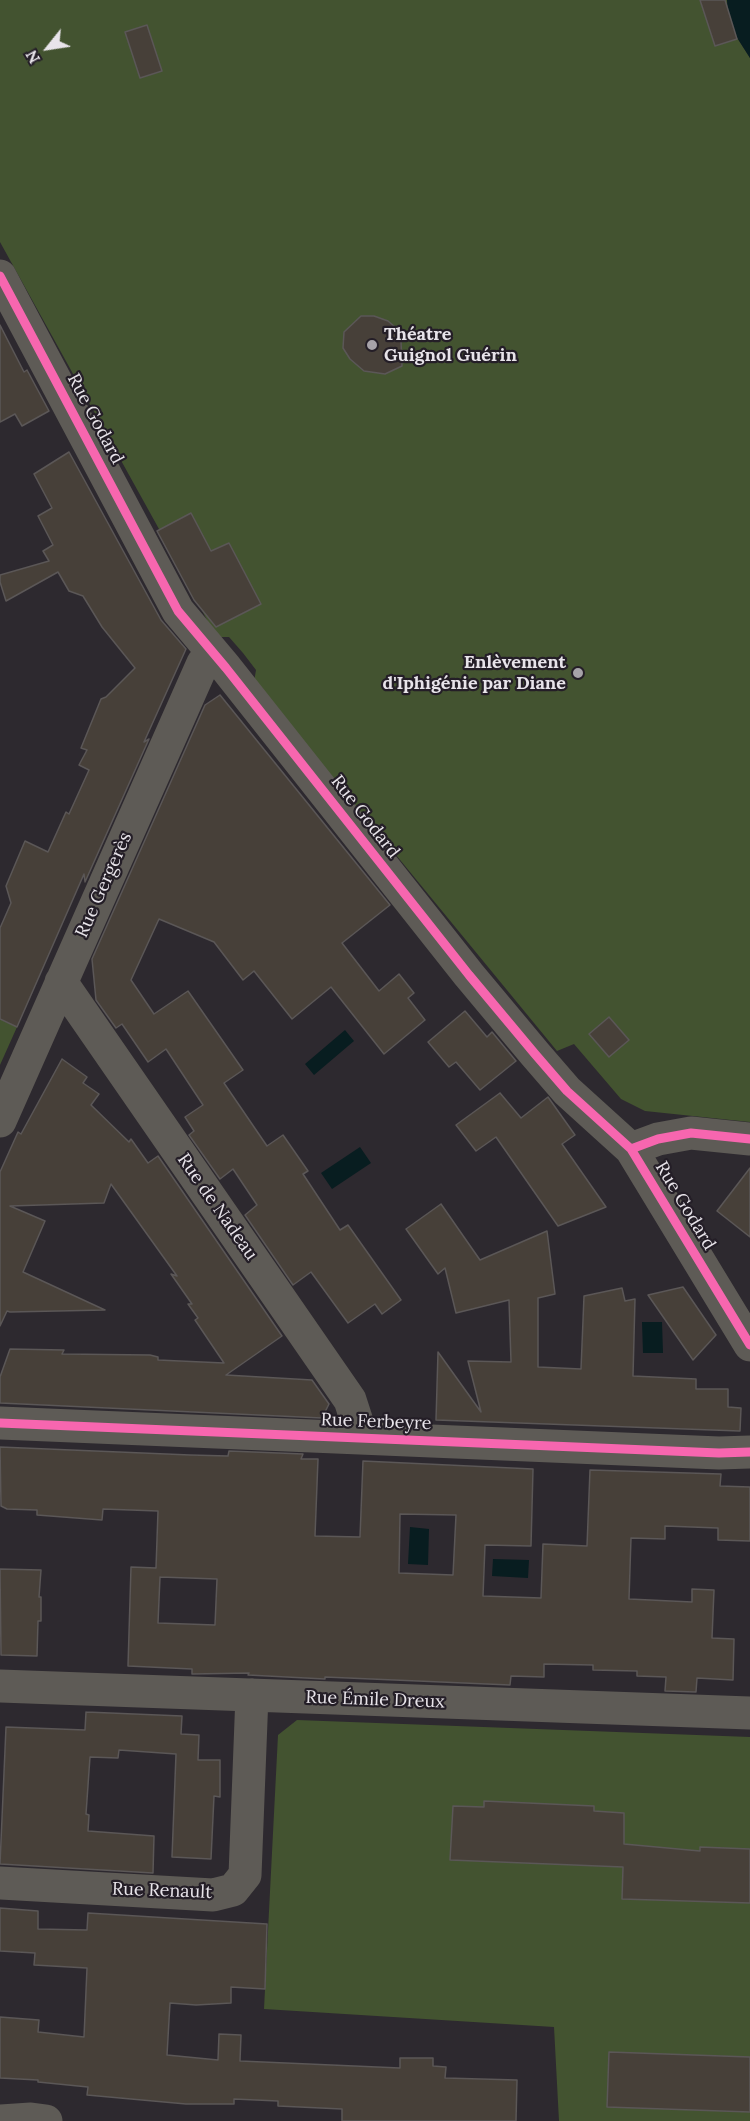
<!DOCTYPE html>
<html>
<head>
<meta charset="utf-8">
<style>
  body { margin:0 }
  #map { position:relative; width:750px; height:2121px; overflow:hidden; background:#2d292f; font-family:Lora,serif }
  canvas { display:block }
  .north { position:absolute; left:18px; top:18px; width:60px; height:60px; -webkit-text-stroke:4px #241e27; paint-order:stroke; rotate:240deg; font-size:16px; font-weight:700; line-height:24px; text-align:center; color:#e8e4ea }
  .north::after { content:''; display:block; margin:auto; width:21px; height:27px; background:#e8e4ea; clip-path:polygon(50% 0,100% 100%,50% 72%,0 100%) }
</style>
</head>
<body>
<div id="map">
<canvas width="750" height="2121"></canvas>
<div class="north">N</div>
</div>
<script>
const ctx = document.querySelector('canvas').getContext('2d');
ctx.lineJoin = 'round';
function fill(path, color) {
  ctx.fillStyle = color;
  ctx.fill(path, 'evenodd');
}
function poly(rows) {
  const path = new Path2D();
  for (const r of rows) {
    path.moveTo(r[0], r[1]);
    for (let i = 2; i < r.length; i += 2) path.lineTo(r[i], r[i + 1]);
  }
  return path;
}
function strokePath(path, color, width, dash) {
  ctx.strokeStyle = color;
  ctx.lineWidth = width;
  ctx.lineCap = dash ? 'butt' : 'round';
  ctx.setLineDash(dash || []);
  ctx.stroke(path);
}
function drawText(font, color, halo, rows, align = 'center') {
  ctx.font = font + ' Lora,serif';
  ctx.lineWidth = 4.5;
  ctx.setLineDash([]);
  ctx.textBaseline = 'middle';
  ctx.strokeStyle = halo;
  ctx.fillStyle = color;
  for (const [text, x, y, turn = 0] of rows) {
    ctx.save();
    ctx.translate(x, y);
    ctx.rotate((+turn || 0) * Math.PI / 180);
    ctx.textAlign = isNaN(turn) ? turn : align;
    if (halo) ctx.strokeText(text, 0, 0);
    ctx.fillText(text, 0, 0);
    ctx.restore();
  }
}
const green = poly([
  [0,0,727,0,729,25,750,58,750,1122,645,1111,621,1099,574,1044,557,1051,254,682,256,670,243,653,229,637,216,637,159,529,0,242],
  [0,1019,17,1027,0,1065],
  [297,1720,750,1737,750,2121,559,2121,554,2027,264,2009,278,1735]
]);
const water = poly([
  [727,0,750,0,750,58,729,25],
  [345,1030,354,1041,314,1075,305,1064],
  [360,1147,371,1163,332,1189,321,1173],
  [642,1322,662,1322,663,1353,643,1353],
  [410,1527,429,1529,428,1565,408,1564],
  [493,1559,529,1560,528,1578,492,1576]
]);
const building = poly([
  [700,0,725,0,737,39,715,46,700,0],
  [147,25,162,71,140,78,125,32,147,25],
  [361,316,374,316,388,321,395,327,401,341,402,366,385,374,364,371,350,359,343,348,344,332,361,316],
  [0,325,24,372,27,370,49,411,22,426,15,414,0,422,0,325],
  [69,452,161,620,186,649,144,742,149,739,85,882,84,874,17,1027,0,1019,0,928,11,903,6,886,25,841,48,852,66,812,69,814,89,770,79,765,87,750,81,748,101,699,106,697,135,668,102,627,83,596,69,591,58,572,6,601,0,582,0,575,49,561,43,551,53,545,38,516,52,508,34,474,69,452],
  [191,513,211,551,229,543,261,604,216,627,194,600,157,531,191,513],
  [220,695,390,905,342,943,379,991,399,974,414,993,408,998,425,1020,384,1054,331,987,292,1019,254,971,243,980,214,942,159,919,131,980,154,1014,188,991,243,1070,224,1083,267,1146,283,1135,308,1171,303,1174,340,1230,348,1225,401,1300,382,1314,375,1304,348,1323,311,1272,293,1285,245,1215,257,1205,233,1169,220,1179,189,1135,194,1131,185,1117,203,1105,166,1049,148,1062,122,1024,116,1028,96,1000,92,959,205,705,220,695],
  [465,1011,487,1037,492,1032,516,1061,480,1090,456,1062,449,1067,428,1042,465,1011],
  [609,1017,629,1040,609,1057,589,1034,609,1017],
  [62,1059,87,1077,83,1083,99,1094,91,1105,129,1142,131,1139,148,1163,158,1156,282,1336,226,1375,312,1380,329,1404,322,1418,0,1403,0,1377,10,1349,64,1350,62,1354,150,1355,158,1357,158,1360,224,1363,195,1320,198,1318,188,1304,192,1304,171,1274,177,1276,111,1184,104,1203,10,1206,45,1221,23,1272,105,1310,10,1312,7,1311,0,1326,0,1172,18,1132,21,1134,62,1059],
  [500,1093,521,1118,548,1097,575,1135,562,1144,606,1207,558,1226,496,1137,476,1151,456,1125,500,1093],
  [750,1168,750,1237,717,1211,750,1168],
  [441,1204,480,1260,547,1231,555,1294,538,1298,538,1367,581,1369,584,1296,622,1288,625,1301,635,1299,633,1376,696,1379,696,1389,728,1389,728,1407,741,1408,740,1431,436,1420,438,1352,481,1412,468,1361,511,1362,509,1300,456,1313,445,1268,438,1274,406,1229,441,1204],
  [683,1287,716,1335,693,1360,648,1295,683,1287],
  [0,1447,190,1455,228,1456,229,1451,303,1454,301,1459,318,1459,315,1536,360,1537,363,1461,533,1469,531,1546,485,1545,483,1596,541,1598,543,1544,587,1546,590,1470,721,1474,720,1486,750,1487,750,1541,718,1540,718,1528,665,1526,665,1539,631,1538,629,1599,692,1602,692,1589,714,1590,712,1638,734,1639,733,1680,697,1678,696,1692,665,1691,666,1677,637,1676,637,1671,593,1670,593,1665,544,1664,544,1677,511,1676,510,1685,325,1677,325,1679,248,1675,249,1673,192,1674,192,1669,128,1666,131,1567,156,1568,158,1511,103,1509,102,1520,37,1515,37,1510,7,1509,1,1506,0,1447],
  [400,1514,456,1515,453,1575,399,1573,400,1514],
  [160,1577,217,1579,215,1625,158,1623,160,1577],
  [0,1569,41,1570,39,1597,41,1597,41,1621,38,1621,37,1656,1,1655,0,1569],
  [86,1712,182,1716,181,1734,199,1735,198,1760,220,1760,220,1797,214,1796,211,1859,172,1857,176,1754,119,1750,118,1758,90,1757,86,1814,89,1815,88,1831,154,1836,153,1873,0,1864,6,1727,85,1730,86,1712],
  [484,1801,594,1806,594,1811,624,1813,624,1844,700,1851,700,1847,750,1849,750,1903,622,1899,623,1867,450,1860,453,1806,484,1807,484,1801],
  [0,1908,38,1911,38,1929,87,1930,88,1913,267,1924,265,1989,231,1987,231,2003,196,2005,170,2003,167,2055,218,2060,219,2034,241,2035,240,2061,400,2068,400,2058,433,2058,433,2066,446,2067,445,2078,517,2080,516,2121,342,2121,342,2109,278,2106,278,2101,234,2099,234,2104,186,2104,87,2095,88,2087,38,2082,38,2080,0,2078,0,2017,39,2020,38,2032,84,2037,87,1968,34,1965,35,1953,0,1951,0,1908],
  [609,2052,750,2057,750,2112,607,2107,609,2052]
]);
const minor = poly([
  [0,276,178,611,226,668,469,975,535,1054,567,1091,631,1149,750,1345],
  [61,982,350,1400,362,1437],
  [0,1121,203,663,214,654],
  [631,1149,658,1139,691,1133,750,1139],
  [0,1423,719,1453,750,1452],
  [0,1686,750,1713],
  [0,1883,213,1895,233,1890,245,1875,252,1695],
  [0,2121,31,2119,46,2121]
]);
const cycleway = poly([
  [0,276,178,611,226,668,469,975,535,1054,567,1091,631,1149,750,1345],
  [631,1149,658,1139,691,1133,750,1139],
  [0,1423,719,1453,750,1452]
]);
const markers = [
  [372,345,6,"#a7a3a9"],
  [578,673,6,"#a7a3a9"]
];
const poiNames = [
  ["Théatre",384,335],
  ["Guignol Guérin",384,356],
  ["Enlèvement",566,663,"right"],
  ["d'Iphigénie par Diane",566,684,"right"]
];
const streetNames = [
  ["Rue Godard",95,419,62],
  ["Rue Godard",365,817,52],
  ["Rue Gergerès",104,885,-66],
  ["Rue Godard",685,1206,59],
  ["Rue de Nadeau",217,1207,55],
  ["Rue Ferbeyre",376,1422,2],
  ["Rue Émile Dreux",375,1700,2],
  ["Rue Renault",162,1891,2]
];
fill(green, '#435330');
fill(water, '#081d20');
fill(building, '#474039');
strokePath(building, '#5b5757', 1.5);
strokePath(minor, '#5e5b56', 33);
strokePath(cycleway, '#f766af', 9);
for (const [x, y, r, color] of markers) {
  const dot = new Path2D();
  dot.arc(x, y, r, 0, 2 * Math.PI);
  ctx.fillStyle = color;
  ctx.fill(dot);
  strokePath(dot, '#241e27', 2);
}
drawText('bold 18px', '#e8e4ea', '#241e27', poiNames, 'left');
drawText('18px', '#e8e4ea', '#241e27', streetNames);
</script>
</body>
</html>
